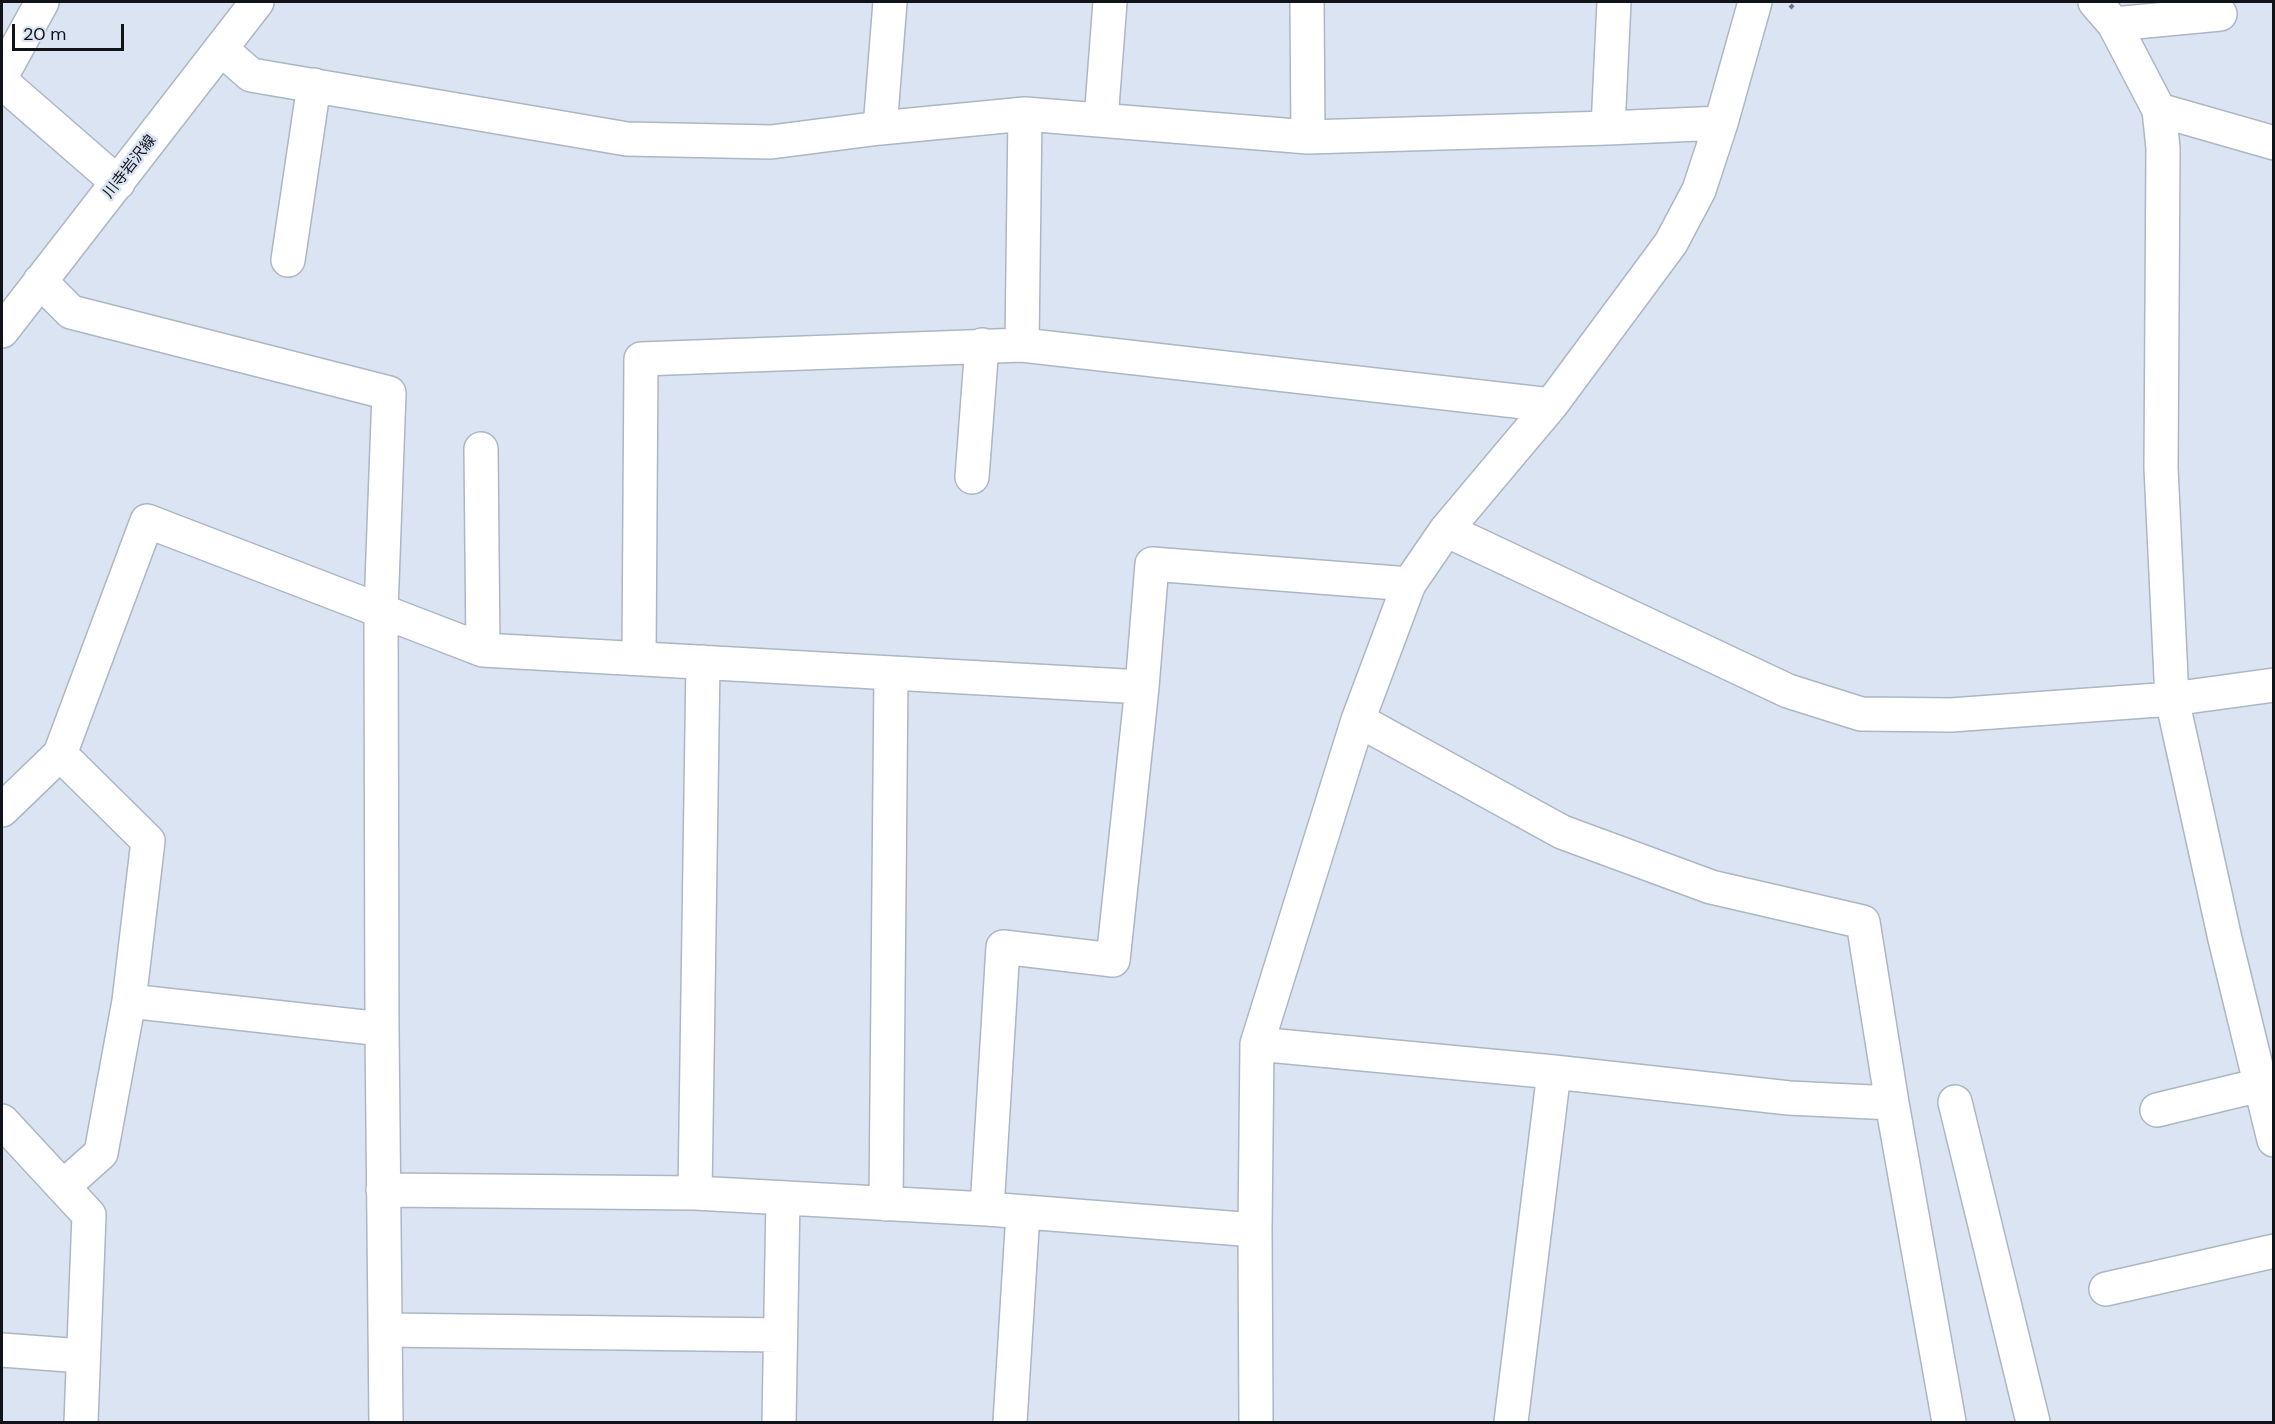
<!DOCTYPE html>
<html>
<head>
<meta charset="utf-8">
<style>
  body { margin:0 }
  #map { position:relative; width:2275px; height:1424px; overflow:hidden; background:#dae4f3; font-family:"DM Sans",sans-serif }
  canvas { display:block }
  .frame { position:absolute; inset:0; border:3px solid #101318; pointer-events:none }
  .scale { position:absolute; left:12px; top:24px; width:112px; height:27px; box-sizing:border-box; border:3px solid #101318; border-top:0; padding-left:8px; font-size:18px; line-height:21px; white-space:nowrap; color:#101318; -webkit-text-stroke:4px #dae4f3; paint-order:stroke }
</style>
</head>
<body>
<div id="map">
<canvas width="2275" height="1424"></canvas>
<div class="frame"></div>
<div class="scale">20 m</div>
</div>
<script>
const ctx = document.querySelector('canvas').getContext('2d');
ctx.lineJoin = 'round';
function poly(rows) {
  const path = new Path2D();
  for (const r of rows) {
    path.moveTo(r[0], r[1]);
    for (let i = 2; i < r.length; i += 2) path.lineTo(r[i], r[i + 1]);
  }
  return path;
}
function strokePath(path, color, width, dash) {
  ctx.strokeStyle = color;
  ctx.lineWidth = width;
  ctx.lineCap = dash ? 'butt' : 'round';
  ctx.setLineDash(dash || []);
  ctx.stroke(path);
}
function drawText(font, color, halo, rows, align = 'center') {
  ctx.font = font + ' "DM Sans","Noto Sans JP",sans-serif';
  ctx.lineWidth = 5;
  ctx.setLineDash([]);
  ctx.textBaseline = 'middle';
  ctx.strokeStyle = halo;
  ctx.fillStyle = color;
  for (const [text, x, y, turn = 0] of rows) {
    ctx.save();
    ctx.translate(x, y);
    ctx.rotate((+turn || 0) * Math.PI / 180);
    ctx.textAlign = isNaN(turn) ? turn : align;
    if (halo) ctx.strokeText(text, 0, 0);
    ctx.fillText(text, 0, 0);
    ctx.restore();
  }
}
const path = poly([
  [1790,8,1796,2]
]);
const minor = poly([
  [1307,2,1308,137],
  [2095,2,2114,24,2159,110,2163,148,2161,468,2172,699,2225,939,2274,1140],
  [2114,24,2220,14],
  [221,49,251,75,627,139,771,142,880,128,1025,114,1308,137,1608,128,1721,123],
  [2,75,42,2],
  [2,82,118,183],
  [2159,110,2274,143],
  [1101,120,1110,2],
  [880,128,890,2],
  [1608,128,1614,2],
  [288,260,314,85],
  [40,281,71,312,389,393,381,610,382,1029,386,1422],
  [2,331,257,2],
  [1022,345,1025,114],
  [481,449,483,650],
  [972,477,982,345],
  [1446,530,1788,691,1861,714,1951,715,2172,699,2274,685],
  [639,657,641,359,1022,345,1551,405],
  [1358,720,1562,832,1711,887,1863,922,1892,1103,1949,1422],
  [60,754,148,841,129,1001,101,1153,64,1186],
  [2,810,60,754,147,521,483,650,1142,687],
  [129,1001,382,1029],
  [1257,1044,1554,1072,1789,1098,1892,1103],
  [1955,1102,2033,1422],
  [2157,1110,2260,1085],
  [2,1121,89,1215,81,1422],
  [383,1190,695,1193,987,1209,1255,1230],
  [695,1193,703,662],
  [886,1204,891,674],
  [987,1209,1003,947,1113,960,1142,687,1152,564,1409,584],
  [2106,1289,2274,1251],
  [385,1330,780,1335],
  [2,1350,82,1356],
  [779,1422,783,1199],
  [1010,1422,1023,1213],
  [1256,1422,1255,1230,1257,1044,1358,720,1409,584,1446,530,1551,405,1671,243,1699,190,1721,123,1755,2],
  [1511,1422,1554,1072]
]);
const streetNames = [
  ["川寺岩沢線",130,167,-52]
];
strokePath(minor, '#adb6c4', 36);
strokePath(path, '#6e747e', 4, [4.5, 4.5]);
strokePath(minor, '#fff', 33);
drawText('15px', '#101318', '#dae4f3', streetNames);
</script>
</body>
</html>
